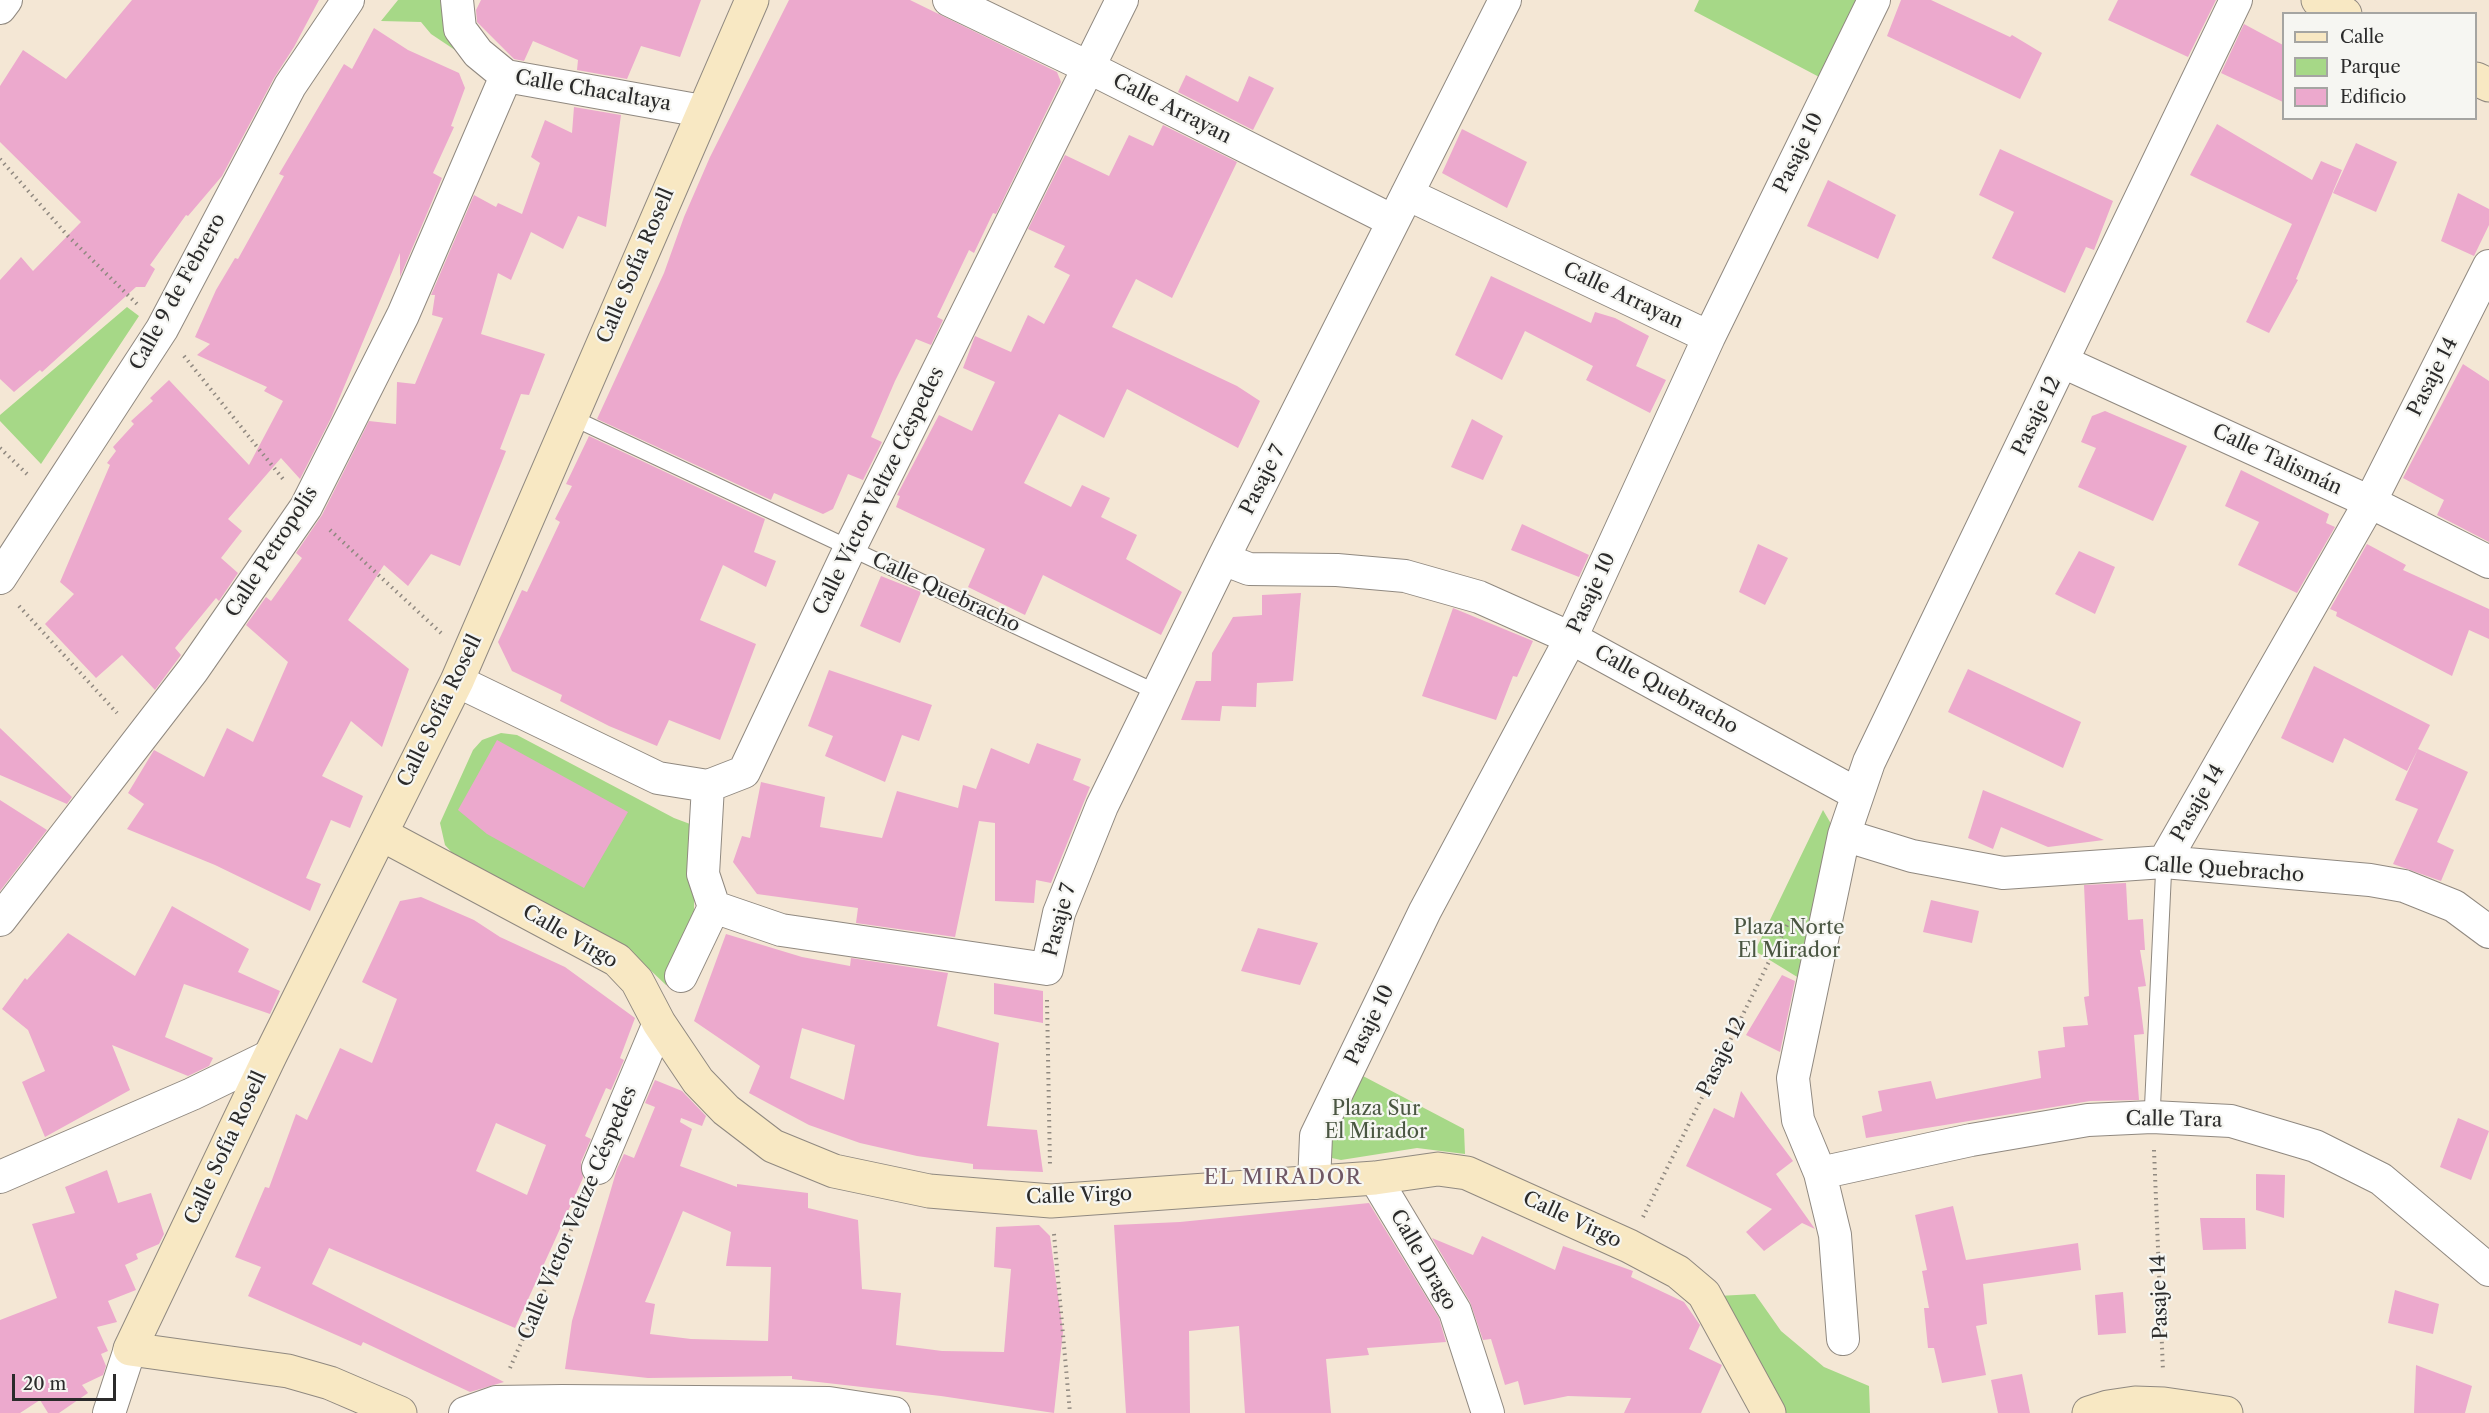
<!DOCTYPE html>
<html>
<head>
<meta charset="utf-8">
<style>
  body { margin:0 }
  #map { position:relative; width:2489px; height:1413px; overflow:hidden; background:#f4e7d5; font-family:"Libre Caslon Text",serif }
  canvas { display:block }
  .legend { position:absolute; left:2282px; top:12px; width:195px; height:108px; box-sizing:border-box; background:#f6f6f2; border:2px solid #a5a5a2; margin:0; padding:8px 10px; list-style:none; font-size:18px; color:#2b2b2b }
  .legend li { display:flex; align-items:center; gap:12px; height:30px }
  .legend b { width:30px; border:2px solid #a5a5a2 }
  .scale { position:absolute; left:12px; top:1374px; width:104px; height:27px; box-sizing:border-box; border:3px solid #2b2b2b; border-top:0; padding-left:8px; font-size:18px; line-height:21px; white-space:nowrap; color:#2b2b2b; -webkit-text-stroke:4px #f6f6f2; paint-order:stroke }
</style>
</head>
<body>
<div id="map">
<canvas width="2489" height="1413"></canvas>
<ul class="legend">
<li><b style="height:8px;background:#f8e8c3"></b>Calle</li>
<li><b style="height:16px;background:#a6d887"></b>Parque</li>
<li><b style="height:16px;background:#eca9cd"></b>Edificio</li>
</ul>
<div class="scale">20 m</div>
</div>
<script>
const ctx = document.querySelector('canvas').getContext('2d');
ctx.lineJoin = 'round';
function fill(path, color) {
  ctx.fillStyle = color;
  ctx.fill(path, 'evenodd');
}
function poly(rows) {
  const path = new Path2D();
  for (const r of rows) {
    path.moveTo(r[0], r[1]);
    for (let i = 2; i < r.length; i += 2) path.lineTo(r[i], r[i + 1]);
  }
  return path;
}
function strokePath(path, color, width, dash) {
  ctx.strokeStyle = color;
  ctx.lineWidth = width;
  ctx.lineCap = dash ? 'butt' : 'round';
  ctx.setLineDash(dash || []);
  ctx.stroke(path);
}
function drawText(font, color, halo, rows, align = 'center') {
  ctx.font = font + ' "Libre Caslon Text",serif';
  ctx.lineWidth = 4.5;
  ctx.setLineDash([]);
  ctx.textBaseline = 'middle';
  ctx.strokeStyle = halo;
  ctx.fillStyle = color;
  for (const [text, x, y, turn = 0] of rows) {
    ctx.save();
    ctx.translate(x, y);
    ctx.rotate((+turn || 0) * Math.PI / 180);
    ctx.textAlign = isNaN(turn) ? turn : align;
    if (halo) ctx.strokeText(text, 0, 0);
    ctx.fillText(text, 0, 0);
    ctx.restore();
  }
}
const green = poly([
  [398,0,445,0,467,58,431,34,421,22,381,21],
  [1699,0,1860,0,1823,79,1694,11],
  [127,307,139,316,41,464,0,421,0,415],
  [501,733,517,735,674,818,690,824,694,874,694,928,666,985,628,949,455,856,445,845,440,823,473,750,482,740],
  [1823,810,1830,822,1832,838,1807,983,1755,951],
  [1363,1076,1464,1129,1465,1154,1417,1148,1341,1160,1332,1158,1326,1145],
  [1755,1294,1781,1331,1824,1367,1869,1386,1870,1413,1783,1413,1718,1296]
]);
const building = poly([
  [132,0,319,0,294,47,274,78,222,176,188,216,186,215,150,265,155,269,145,287,136,287,42,372,40,370,14,392,0,379,0,280,21,257,33,271,81,222,0,142,0,86,23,50,66,79],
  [481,0,701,0,680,57,641,46,627,79,577,70,578,60,533,41,524,61,514,59,477,22,476,10],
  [789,0,910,0,1057,72,1061,82,996,214,993,213,974,253,969,250,937,317,943,320,931,345,916,339,895,381,871,437,882,442,863,480,848,474,833,509,823,514,774,493,771,500,597,419,664,273,684,217,710,157],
  [1901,0,1931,0,2010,37,2012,35,2042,53,2020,99,1887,36],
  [2118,0,2216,0,2188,57,2108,20],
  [2244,24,2283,45,2283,102,2221,73],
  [374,28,408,50,459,73,465,88,451,126,454,127,433,173,442,178,400,277,400,253,331,418,300,479,281,458,228,519,242,531,221,558,238,573,219,601,216,598,175,648,181,655,155,690,122,655,96,678,45,624,74,594,60,582,110,465,107,463,116,451,113,447,134,424,131,421,153,401,150,398,169,380,249,465,283,401,264,391,267,387,197,355,210,344,195,337,216,290,235,258,238,259,284,176,279,174,344,64,352,69],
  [1186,75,1238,102,1249,76,1274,88,1253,130,1178,92],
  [574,107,621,115,606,227,578,216,563,249,531,232,511,280,498,273,481,334,545,354,529,395,521,394,500,449,506,451,460,566,431,554,408,586,384,565,348,620,409,669,382,747,351,721,322,776,363,796,350,828,331,820,306,878,321,884,310,911,215,865,127,829,144,804,128,793,154,750,204,777,227,728,253,742,288,662,246,625,266,597,271,601,302,558,296,553,322,515,369,421,396,424,397,382,415,384,443,318,432,315,435,295,431,295,474,195,496,207,498,203,522,214,540,163,531,157,545,120,572,133],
  [2217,124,2312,180,2321,161,2342,170,2296,279,2298,280,2269,333,2246,322,2292,224,2190,175],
  [1163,125,1237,162,1172,298,1136,279,1112,327,1237,386,1260,401,1238,448,1127,389,1104,438,1059,414,1024,483,1071,507,1082,485,1110,498,1101,517,1137,535,1126,559,1182,592,1161,635,1043,575,1025,615,968,587,985,549,896,507,900,496,897,495,939,415,972,431,995,382,963,368,975,336,1011,352,1028,315,1044,324,1070,275,1054,267,1065,246,1028,229,1065,155,1109,176,1129,135,1153,146],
  [1462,129,1527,162,1507,208,1442,173],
  [2356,143,2397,162,2376,212,2333,193],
  [2000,149,2113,201,2094,250,2086,247,2065,293,1992,258,2014,212,1979,195],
  [1828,180,1896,215,1878,259,1807,226],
  [2458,193,2489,209,2489,225,2474,256,2441,241],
  [1491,276,1591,323,1595,312,1615,318,1649,336,1636,366,1666,380,1650,413,1586,380,1593,366,1525,331,1502,380,1455,355],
  [2463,364,2489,381,2489,542,2437,515,2444,500,2403,478],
  [2105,411,2187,446,2153,521,2078,487,2096,448,2081,442,2092,416],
  [1472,419,1503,436,1483,480,1451,467],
  [589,436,765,519,754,552,776,561,766,587,723,565,700,620,756,644,720,740,669,720,657,746,609,726,560,701,562,695,512,671,498,642,522,590,527,592,560,522,555,519,572,486,566,484],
  [2241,470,2329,514,2326,523,2335,527,2297,593,2238,565,2259,522,2225,506],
  [1522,524,1589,555,1579,577,1511,550],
  [1758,544,1788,558,1765,605,1739,592],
  [2367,544,2406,565,2403,570,2489,609,2489,639,2469,630,2452,676,2336,616,2337,612,2330,609],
  [2079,551,2115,567,2095,614,2055,594],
  [881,576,921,592,900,643,860,626],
  [1301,593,1293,681,1257,683,1256,707,1222,706,1220,721,1181,720,1196,681,1211,681,1212,653,1233,617,1262,615,1262,595],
  [1453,608,1533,641,1517,677,1513,676,1496,720,1422,696],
  [2314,666,2430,725,2407,771,2344,738,2333,763,2281,738],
  [1968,669,2081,722,2063,768,1948,712],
  [829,670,932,705,919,741,902,735,885,782,825,756,833,736,808,726],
  [0,728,72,797,67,804,0,775],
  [497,740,628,812,584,888,487,834,458,810],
  [1037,743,1081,759,1073,780,1090,787,1051,883,1036,880,1034,903,995,901,995,823,979,821,955,937,856,923,858,908,757,894,733,862,742,836,750,838,761,782,825,797,820,827,882,838,897,791,958,808,963,785,976,789,991,748,1029,764],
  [2418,749,2468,772,2437,842,2454,850,2441,881,2393,864,2418,809,2395,800],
  [1983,790,2104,840,2048,847,2001,827,1993,849,1968,838],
  [0,800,47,830,0,891],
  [2126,883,2128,920,2143,919,2145,950,2140,950,2146,986,2138,987,2144,1034,2134,1035,2139,1100,2090,1101,1866,1138,1862,1116,1882,1111,1878,1091,1931,1081,1936,1099,2041,1078,2038,1051,2065,1047,2063,1027,2088,1025,2084,997,2089,996,2084,885],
  [421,897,474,920,500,937,565,967,635,1018,620,1058,624,1060,611,1090,606,1088,585,1136,591,1139,581,1162,583,1178,515,1328,329,1248,312,1284,504,1382,470,1392,363,1342,361,1346,248,1296,261,1267,235,1257,265,1187,269,1188,296,1114,307,1120,340,1048,372,1063,397,999,362,982,400,901],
  [496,1123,546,1145,527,1195,476,1171],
  [1931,900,1979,911,1972,943,1923,932],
  [172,906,249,949,238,972,280,991,270,1014,184,984,165,1037,213,1058,209,1066,188,1076,112,1045,130,1090,45,1137,22,1082,45,1071,28,1030,2,1009,25,978,27,980,68,933,135,976],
  [1258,928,1318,943,1300,985,1241,971],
  [726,934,802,957,850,966,851,958,948,973,937,1026,999,1043,987,1126,1037,1130,1043,1172,973,1169,973,1164,917,1156,860,1143,809,1125,749,1093,760,1066,694,1021],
  [802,1028,855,1045,844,1100,790,1078],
  [1782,975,1795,981,1780,1052,1746,1035],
  [994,983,1043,991,1043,1023,994,1014],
  [655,1080,682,1091,706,1116,702,1126,681,1118,680,1122,692,1129,680,1166,737,1187,737,1184,808,1193,808,1208,858,1220,862,1289,901,1293,896,1345,942,1351,1004,1352,1011,1269,994,1267,996,1227,1039,1225,1050,1236,1063,1332,1054,1413,941,1396,792,1379,792,1376,648,1378,565,1369,572,1321,617,1169,624,1154,634,1158,655,1107,645,1103],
  [683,1211,731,1232,726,1266,771,1267,768,1341,691,1339,650,1334,655,1304,645,1302],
  [1741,1091,1793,1161,1776,1174,1815,1229,1802,1223,1764,1251,1746,1232,1772,1209,1686,1166,1714,1108,1734,1118],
  [2458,1118,2489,1131,2471,1180,2440,1167],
  [107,1170,118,1203,151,1193,164,1234,159,1244,136,1254,138,1259,125,1265,136,1290,108,1301,117,1322,97,1327,108,1351,101,1354,106,1366,103,1375,82,1385,88,1393,59,1413,48,1413,40,1400,20,1413,0,1413,0,1320,57,1298,32,1224,75,1213,65,1187],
  [2256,1174,2285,1175,2284,1218,2256,1210],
  [1369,1203,1439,1318,1446,1342,1367,1348,1369,1355,1326,1359,1331,1413,1245,1413,1239,1326,1189,1331,1190,1413,1126,1413,1114,1225,1180,1222],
  [1953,1206,1966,1260,2078,1243,2081,1270,1983,1284,1987,1324,1976,1326,1986,1375,1942,1383,1934,1348,1928,1348,1924,1308,1929,1308,1922,1271,1927,1270,1915,1215],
  [2200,1218,2245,1218,2246,1249,2203,1250],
  [1482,1236,1555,1270,1563,1246,1633,1271,1631,1277,1684,1302,1700,1325,1689,1349,1722,1365,1701,1413,1624,1413,1631,1398,1568,1396,1524,1405,1518,1381,1505,1385,1491,1339,1483,1340,1470,1302,1432,1238,1473,1255],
  [2395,1290,2439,1304,2433,1334,2388,1323],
  [2123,1292,2126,1333,2098,1335,2095,1295],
  [2416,1365,2472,1386,2465,1413,2414,1413],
  [2022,1374,2030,1413,1998,1413,1991,1380]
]);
const path = poly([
  [0,159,68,236,139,306],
  [184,356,283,479],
  [0,448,29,476],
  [330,530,441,633],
  [19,606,117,713],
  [1047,1000,1050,1167],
  [2154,1150,2163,1371],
  [1643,1217,1791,917],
  [1054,1234,1070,1413],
  [510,1368,586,1196]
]);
const lane = poly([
  [571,417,1158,693],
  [2152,1117,2164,862]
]);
const street = poly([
  [457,0,460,29,478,53,506,76,702,111],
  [949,0,1088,67,1393,221],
  [0,8,6,0],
  [1407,194,1709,337],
  [2063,362,2370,502,2489,562],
  [1223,559,1249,569,1337,570,1405,576,1479,597,1571,638,1857,794],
  [0,578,162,329,290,86,348,0],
  [457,681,658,778,708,786,744,772,850,548,1122,0],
  [1844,835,1912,856,2003,873,2164,862,2370,880,2404,886,2454,906,2489,932],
  [2164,862,2370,502,2489,266],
  [714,907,781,930,1047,969,1059,913,1102,806,1223,559,1505,0],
  [0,920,193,670,306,507,403,315,506,76],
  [681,976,714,907,703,874,708,786],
  [598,1168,659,1023],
  [1820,1173,1971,1140,2088,1120,2152,1117,2231,1121,2315,1146,2381,1179,2489,1270],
  [0,1177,192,1094,270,1056],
  [1375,1178,1455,1311,1488,1413],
  [1314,1183,1316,1136,1425,911,1571,638,1709,337,1874,0],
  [1843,1339,1835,1235,1820,1173,1798,1120,1793,1078,1844,835,1869,762,2236,0],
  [109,1413,130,1349],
  [465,1413,496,1402,562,1401,829,1403,894,1413]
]);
const secondary = poly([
  [2318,0,2345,14],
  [2476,79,2489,85],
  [381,834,617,960,637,981,659,1023,698,1081,726,1110,773,1146,834,1171,929,1191,1051,1201,1375,1178,1438,1169,1467,1173,1629,1246,1678,1272,1704,1294,1769,1413],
  [400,1413,330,1383,288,1371,130,1349,270,1056,457,681,752,0],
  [2089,1413,2108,1407,2135,1403,2164,1404,2226,1413]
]);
const streetNames = [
  ["Calle Chacaltaya",593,91,10],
  ["Calle Arrayan",1172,109,27],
  ["Pasaje 10",1799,153,-64],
  ["Calle Sofía Rosell",636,266,-67],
  ["Calle 9 de Febrero",178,292,-61],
  ["Calle Arrayan",1623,296,25],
  ["Pasaje 14",2433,377,-63],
  ["Pasaje 12",2037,416,-64],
  ["Calle Talismán",2277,460,25],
  ["Pasaje 7",1263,480,-63],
  ["Calle Víctor Veltze Céspedes",879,491,-64],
  ["Calle Petropolis",272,552,-57],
  ["Calle Quebracho",946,593,25],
  ["Pasaje 10",1592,593,-65],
  ["Calle Quebracho",1666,690,29],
  ["Calle Sofía Rosell",440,711,-64],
  ["Pasaje 14",2198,803,-60],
  ["Calle Quebracho",2224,870,4],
  ["Pasaje 7",1060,920,-75],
  ["Calle Virgo",570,937,30],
  ["Pasaje 10",1370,1025,-64],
  ["Pasaje 12",1722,1057,-64],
  ["Calle Tara",2174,1120,1],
  ["Calle Sofía Rosell",226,1148,-65],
  ["Calle Virgo",1079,1196,-2],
  ["Calle Víctor Veltze Céspedes",578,1213,-67],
  ["Calle Virgo",1572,1220,25],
  ["Calle Drago",1423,1260,60],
  ["Pasaje 14",2160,1297,-92]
];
const parkNames = [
  ["Plaza Norte",1789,928],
  ["El Mirador",1789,951],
  ["Plaza Sur",1376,1109],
  ["El Mirador",1376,1132]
];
const neighbourhoodNames = [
  ["EL MIRADOR",1283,1178]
];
fill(green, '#a6d887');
fill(building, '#eca9cd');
strokePath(lane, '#908980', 17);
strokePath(street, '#908980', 34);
strokePath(secondary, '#908980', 35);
strokePath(path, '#908980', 4, [1.5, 4.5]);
strokePath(lane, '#fff', 15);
strokePath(street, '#fff', 32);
strokePath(secondary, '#f8e8c3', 33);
drawText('20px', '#2b2b2b', '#f6f6f2', streetNames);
drawText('20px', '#4a5642', '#f6f6f2', parkNames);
ctx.letterSpacing = '1.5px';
drawText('21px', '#6f5764', '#f6f6f2', neighbourhoodNames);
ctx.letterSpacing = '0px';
</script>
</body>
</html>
